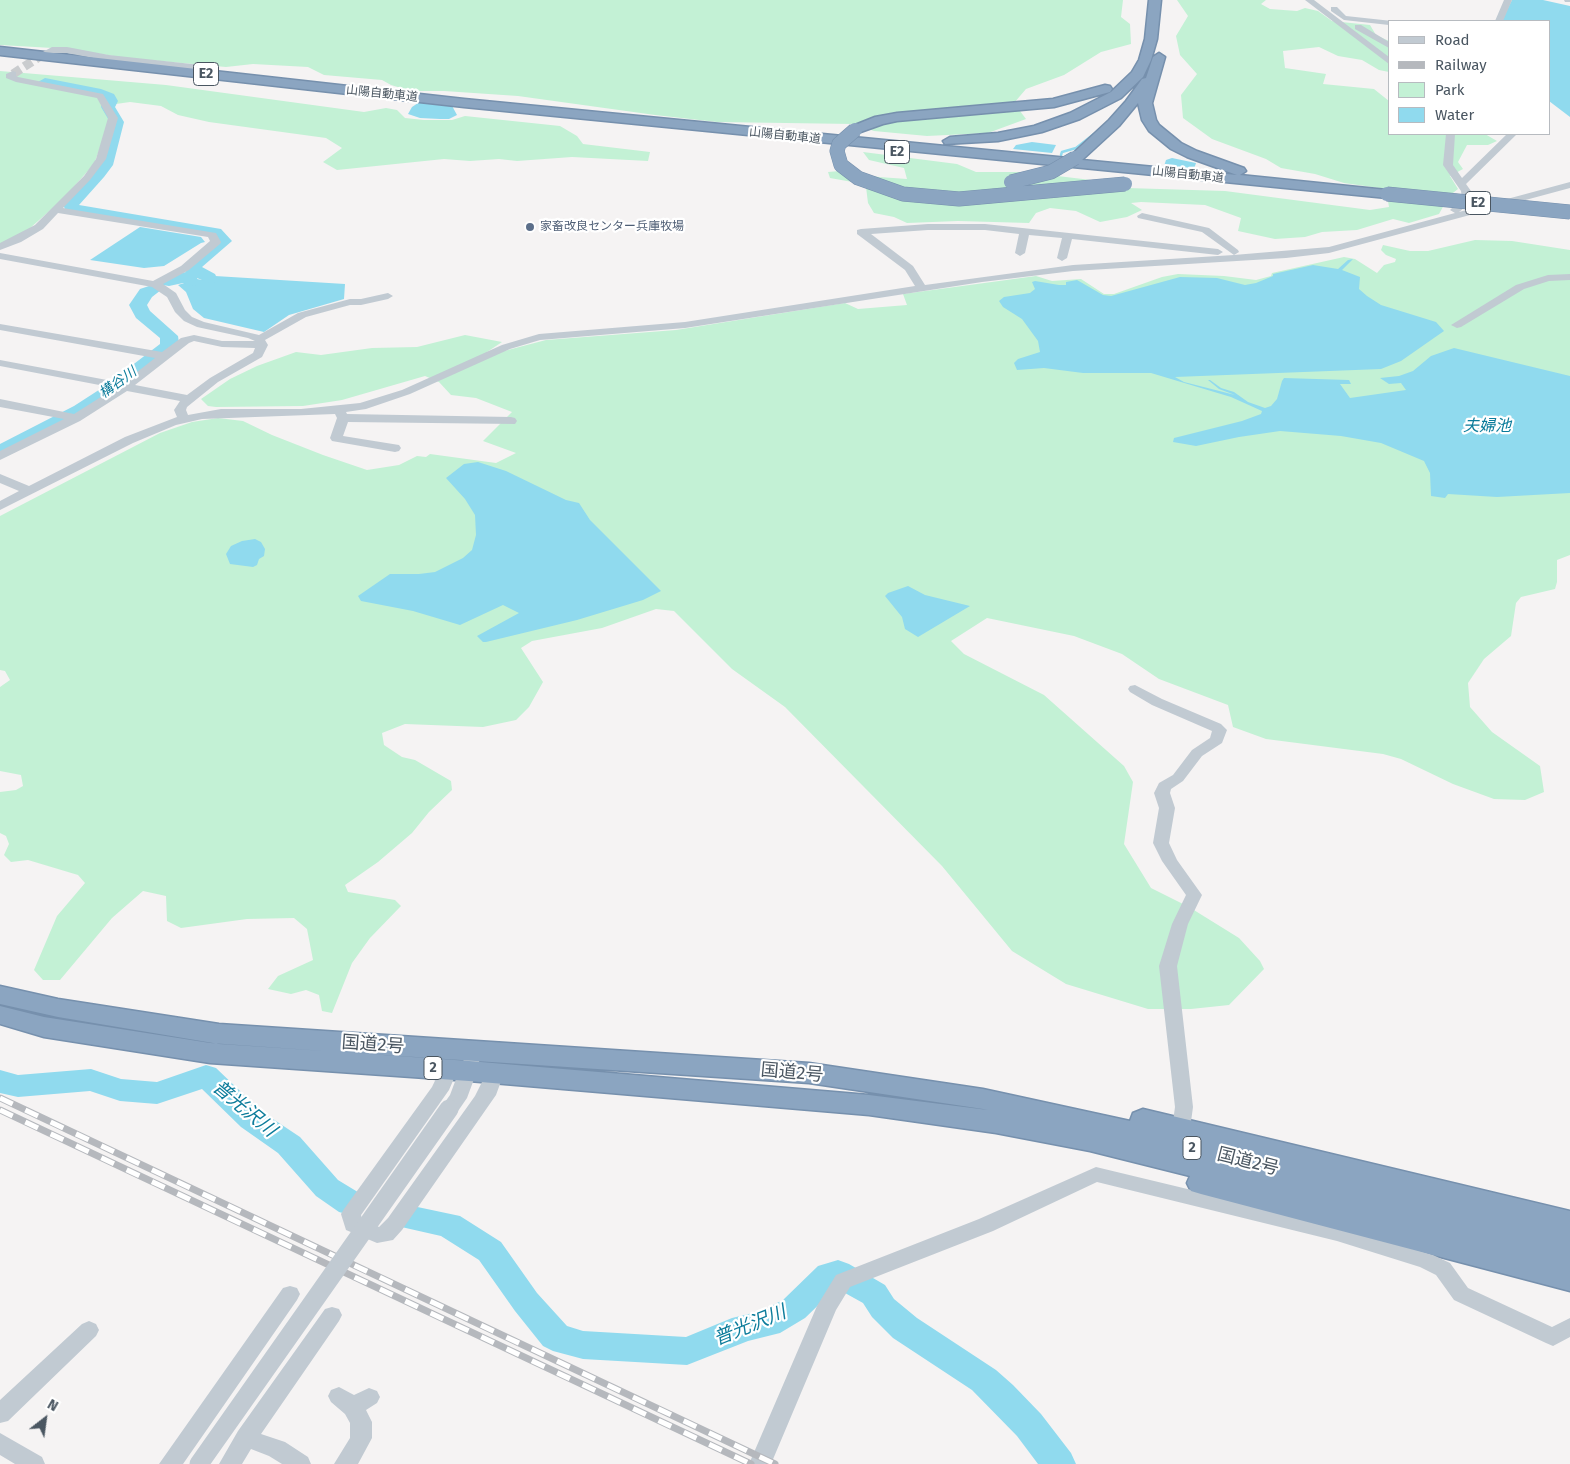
<!DOCTYPE html>
<html>
<head>
<meta charset="utf-8">
<style>
  body { margin:0 }
  #map { position:relative; width:1570px; height:1464px; overflow:hidden; background:#f5f3f3; font-family:"Fira Sans",sans-serif }
  canvas { display:block }
  .legend { position:absolute; left:1388px; top:20px; width:162px; height:115px; box-sizing:border-box; background:#fff; border:1px solid #b7bbc0; margin:0; padding:6px 9px; list-style:none; font-size:15px; color:#4a5661 }
  .legend li { display:flex; align-items:center; gap:10px; height:25px }
  .legend b { width:25px; border:1px solid #b7bbc0 }
  .north { position:absolute; left:20px; top:1394px; width:50px; height:50px; -webkit-text-stroke:4px #fff; paint-order:stroke; rotate:30deg; font-size:14px; font-weight:700; line-height:20px; text-align:center; color:#4a5661 }
  .north::after { content:''; display:block; margin:auto; width:18px; height:22px; background:#4a5661; clip-path:polygon(50% 0,100% 100%,50% 72%,0 100%) }
</style>
</head>
<body>
<div id="map">
<canvas width="1570" height="1464"></canvas>
<ul class="legend">
<li><b style="height:6px;background:#c1cad2"></b>Road</li>
<li><b style="height:6px;background:#b5b8bd"></b>Railway</li>
<li><b style="height:14px;background:#c3f1d5"></b>Park</li>
<li><b style="height:14px;background:#90daee"></b>Water</li>
</ul>
<div class="north">N</div>
</div>
<script>
const ctx = document.querySelector('canvas').getContext('2d');
ctx.lineJoin = 'round';
function fill(path, color) {
  ctx.fillStyle = color;
  ctx.fill(path, 'evenodd');
}
function poly(rows) {
  const path = new Path2D();
  for (const r of rows) {
    path.moveTo(r[0], r[1]);
    for (let i = 2; i < r.length; i += 2) path.lineTo(r[i], r[i + 1]);
  }
  return path;
}
function strokePath(path, color, width, dash) {
  ctx.strokeStyle = color;
  ctx.lineWidth = width;
  ctx.lineCap = dash ? 'butt' : 'round';
  ctx.setLineDash(dash || []);
  ctx.stroke(path);
}
function drawText(font, color, halo, rows, align = 'center') {
  ctx.font = font + ' "Fira Sans","Noto Sans JP",sans-serif';
  ctx.lineWidth = 4.5;
  ctx.setLineDash([]);
  ctx.textBaseline = 'middle';
  ctx.strokeStyle = halo;
  ctx.fillStyle = color;
  for (const [text, x, y, turn = 0] of rows) {
    ctx.save();
    ctx.translate(x, y);
    ctx.rotate((+turn || 0) * Math.PI / 180);
    ctx.textAlign = isNaN(turn) ? turn : align;
    if (halo) ctx.strokeText(text, 0, 0);
    ctx.fillText(text, 0, 0);
    ctx.restore();
  }
}
const green = poly([
  [0,0,1123,0,1121,17,1130,24,1131,44,1101,52,1064,75,1026,89,1014,103,1026,119,988,133,927,136,874,131,854,124,717,122,655,115,518,96,444,91,411,91,391,85,382,80,324,75,308,67,253,64,226,67,126,58,70,49,0,45],
  [1177,0,1266,0,1261,4,1270,9,1297,11,1305,8,1318,11,1332,21,1370,25,1376,35,1389,41,1389,72,1379,70,1362,60,1338,56,1319,47,1283,51,1285,68,1326,74,1323,84,1374,89,1389,101,1389,134,1485,134,1497,141,1488,145,1467,145,1458,162,1463,169,1450,176,1458,189,1449,196,1439,214,1409,223,1393,219,1357,230,1322,232,1305,237,1275,239,1238,231,1241,218,1205,205,1141,202,1131,203,1142,210,1127,217,1100,222,1076,211,1050,208,1036,213,1029,223,958,221,907,223,894,217,874,213,868,203,866,187,858,183,830,178,828,172,840,171,879,177,907,179,904,168,869,160,863,152,957,164,976,172,1024,172,1091,180,1127,188,1225,191,1370,210,1389,207,1386,189,1344,183,1315,174,1281,168,1266,159,1212,139,1183,118,1181,95,1197,74,1180,55,1176,36,1188,16],
  [0,71,166,85,364,112,386,108,397,110,405,118,424,120,452,120,465,116,560,126,577,136,583,144,650,152,648,161,572,157,517,161,499,159,470,161,444,159,337,170,323,162,342,148,326,138,209,122,178,115,161,106,130,102,116,104,94,164,63,199,29,229,0,244],
  [1475,240,1512,241,1570,250,1570,555,1557,560,1557,582,1555,589,1521,597,1516,603,1511,636,1484,659,1468,683,1470,707,1492,732,1540,766,1544,792,1525,800,1494,799,1453,784,1401,759,1383,754,1266,739,1233,727,1228,705,1159,679,1122,654,1074,636,987,618,951,641,964,654,1044,695,1124,766,1133,782,1124,844,1151,888,1189,907,1239,938,1260,961,1264,969,1229,1005,1191,1009,1148,1009,1066,984,1012,951,942,866,785,707,732,669,674,611,656,609,602,628,532,641,521,648,543,682,529,707,516,720,483,727,405,724,382,733,384,745,402,757,415,760,451,781,452,790,429,812,412,833,378,862,345,885,348,892,395,900,401,906,370,938,352,963,332,1013,322,1011,319,995,306,990,291,994,268,989,278,976,313,960,307,929,294,918,247,919,181,928,167,921,166,896,143,891,112,918,60,980,43,980,34,970,57,916,85,883,78,875,28,860,11,862,4,855,9,844,6,836,0,833,0,792,16,790,23,786,21,775,0,771,0,687,10,680,5,671,0,670,0,516,160,433,192,422,218,418,243,421,272,435,323,455,367,470,399,465,417,456,426,457,430,454,496,463,516,453,483,441,512,412,476,398,451,395,439,382,425,376,342,400,303,406,216,407,208,406,201,399,230,379,257,366,296,352,321,355,372,348,417,347,465,335,502,342,487,352,504,351,546,340,676,330,845,303,858,309,907,305,903,294,1036,276,1052,281,1081,279,1104,294,1114,294,1162,277,1178,274,1224,276,1256,280,1271,276,1272,273,1344,257,1355,259,1377,273,1384,265,1395,262,1396,259,1386,255,1381,250,1383,245,1410,251,1428,251]
]);
const water = poly([
  [1512,0,1543,0,1570,6,1570,117,1549,101,1549,21,1501,21],
  [421,101,451,104,457,115,449,119,440,119,420,118,408,114,412,107],
  [1032,142,1056,145,1052,153,1013,149,1016,145],
  [1172,158,1196,163,1194,169,1164,166,1166,160],
  [140,227,201,237,205,242,201,243,164,266,144,268,90,260],
  [1353,259,1342,270,1360,277,1359,289,1367,296,1381,305,1436,322,1444,331,1401,361,1381,369,1175,377,1184,382,1235,395,1219,389,1208,380,1210,380,1221,388,1234,392,1248,402,1265,408,1271,406,1277,399,1282,381,1284,378,1349,380,1351,384,1340,384,1350,398,1406,390,1401,383,1389,384,1380,378,1399,376,1413,371,1431,356,1454,348,1570,376,1570,493,1497,497,1448,494,1445,498,1431,496,1430,473,1424,461,1381,443,1341,436,1280,431,1239,437,1196,446,1173,442,1174,438,1242,421,1261,414,1262,411,1231,397,1151,373,1083,373,1044,368,1017,370,1014,363,1018,359,1040,352,1038,341,1022,319,1003,307,999,301,1004,297,1030,293,1035,289,1032,282,1035,281,1059,285,1066,285,1066,282,1077,280,1103,295,1111,296,1180,277,1217,278,1245,285,1256,283,1273,276,1273,274,1313,265,1338,269,1348,260],
  [215,276,345,284,344,299,289,315,264,332,204,318,193,309,186,292,178,285,197,279,202,280],
  [478,462,506,471,566,500,579,503,590,520,661,591,643,600,577,620,486,642,483,642,477,636,519,613,503,605,460,625,413,611,361,601,358,596,390,574,419,574,435,572,463,558,472,550,476,535,475,515,465,499,446,478,464,464],
  [255,539,261,542,265,549,264,556,259,559,257,565,253,567,230,564,226,554,231,546,242,541],
  [908,586,925,595,970,606,918,637,905,629,902,617,885,596,888,593]
]);
const stream = poly([
  [1061,155,1062,152,1076,148,1094,134]
]);
const river = poly([
  [45,78,101,89,114,94,118,101,115,107,124,122,113,165,104,177,79,205,221,229,232,241,202,267,215,274,217,278,215,282,209,283,197,278,198,281,196,285,190,286,183,283,169,286,163,285,161,281,163,277,186,272,183,268,185,264,214,241,210,236,66,212,63,204,97,165,110,122,101,107,103,100,97,96,40,85,38,82,45,78],
  [152,285,158,286,161,290,152,297,147,305,150,311,178,336,179,343,172,352,119,394,88,414,7,456,0,458,0,444,74,406,105,386,160,344,160,338,136,318,129,305,140,289,152,285],
  [206,1065,216,1068,261,1111,300,1137,338,1180,361,1194,365,1203,361,1212,350,1215,339,1212,316,1196,278,1153,241,1127,202,1089,157,1104,120,1101,90,1091,18,1097,0,1093,0,1070,18,1075,91,1069,121,1079,157,1082,206,1065],
  [408,1205,460,1216,501,1242,537,1293,567,1326,583,1331,686,1337,732,1318,761,1311,783,1300,818,1266,838,1260,849,1264,885,1285,894,1299,917,1318,996,1370,1013,1385,1041,1414,1071,1453,1076,1464,1038,1464,1017,1436,972,1390,893,1338,872,1317,863,1303,836,1288,805,1318,780,1333,748,1341,687,1365,583,1359,553,1351,543,1346,515,1311,479,1260,441,1236,397,1226,392,1217,397,1208,408,1205]
]);
const minorTunnel = poly([
  [13,74,45,53]
]);
const minor = poly([
  [1305,0,1314,0,1389,57,1389,64,1305,0],
  [1504,0,1512,0,1503,21,1495,21,1504,0],
  [1564,0,1570,0,1570,2,1565,2,1564,0],
  [1331,7,1337,7,1346,16,1392,21,1389,21,1389,25,1344,20,1331,11,1331,7],
  [1355,25,1361,25,1389,42,1389,48,1355,29,1355,25],
  [52,47,67,47,109,55,210,66,214,69,210,72,109,61,67,53,53,53,45,56,41,53,52,47],
  [13,71,16,72,16,76,18,77,103,94,118,118,106,159,90,180,63,208,216,233,221,242,220,244,189,270,163,284,176,293,185,310,192,317,204,322,259,335,298,313,350,299,361,299,388,293,393,296,388,299,361,305,350,305,306,317,265,340,268,345,262,357,218,382,187,407,186,410,188,415,221,409,301,409,360,403,402,390,502,345,539,334,685,322,915,286,905,270,857,234,857,230,861,229,928,224,985,224,1218,249,1223,252,1218,255,1072,239,1067,258,1062,261,1057,258,1062,238,1029,235,1025,253,1020,256,1015,253,1019,234,985,230,928,230,871,234,913,266,925,285,1073,265,1234,255,1202,232,1138,218,1137,216,1142,213,1209,228,1238,250,1239,252,1234,255,1329,247,1455,213,1450,210,1462,198,1461,191,1443,165,1446,134,1455,134,1453,165,1462,178,1507,134,1517,134,1466,184,1471,191,1472,198,1469,204,1459,212,1570,182,1570,188,1329,253,1286,258,1073,271,982,282,685,328,540,340,510,349,410,394,366,409,346,412,347,414,511,417,515,418,517,421,515,424,348,422,343,436,399,445,401,448,399,451,395,452,332,441,330,438,337,418,335,414,202,419,176,425,133,443,0,510,0,501,19,491,0,483,0,474,29,486,125,437,177,417,174,410,180,401,127,391,80,421,0,460,0,451,64,419,0,407,0,399,74,414,115,388,0,366,0,360,123,383,155,358,0,330,0,324,162,352,181,338,194,335,222,341,255,341,248,338,197,327,184,321,175,312,167,297,152,287,0,259,0,253,153,281,181,266,210,241,208,237,58,213,43,229,21,242,0,250,0,243,35,225,84,176,96,159,108,118,97,98,16,82,6,78,6,74,13,71],
  [194,341,222,347,255,348,253,353,210,378,187,395,135,385,189,343,194,341],
  [1570,274,1570,280,1549,281,1524,289,1461,327,1457,328,1451,325,1516,285,1548,275,1570,274],
  [1135,685,1162,699,1221,724,1227,730,1222,743,1202,756,1183,781,1171,789,1170,793,1175,808,1169,843,1177,860,1202,895,1188,924,1177,966,1193,1107,1190,1129,1188,1134,1181,1136,1174,1134,1172,1129,1175,1107,1159,966,1172,924,1186,895,1162,861,1153,843,1159,808,1154,793,1159,783,1173,775,1192,750,1210,738,1212,731,1152,705,1130,692,1128,689,1130,686,1135,685],
  [471,1056,477,1058,480,1063,467,1098,456,1114,449,1116,442,1114,440,1109,450,1095,462,1063,465,1058,471,1056],
  [449,1062,455,1064,458,1069,449,1090,361,1215,362,1219,379,1227,388,1218,475,1096,489,1068,495,1066,501,1068,504,1073,496,1095,402,1230,393,1240,377,1243,346,1230,341,1214,344,1209,432,1087,443,1064,449,1062],
  [1096,1167,1337,1225,1433,1255,1450,1263,1468,1288,1552,1327,1570,1318,1570,1337,1553,1346,1546,1343,1454,1300,1436,1275,1420,1267,1337,1241,1097,1182,993,1231,850,1287,836,1310,771,1464,749,1464,817,1306,836,1275,979,1219,1096,1167],
  [290,1286,297,1288,300,1294,297,1300,183,1464,159,1464,283,1288,290,1286],
  [332,1307,339,1309,342,1315,339,1321,261,1434,285,1442,308,1457,311,1464,282,1464,269,1456,251,1449,242,1464,219,1464,238,1431,325,1309,332,1307],
  [89,1321,96,1324,99,1330,96,1336,8,1421,0,1423,0,1400,82,1324,89,1321],
  [339,1387,354,1395,369,1388,377,1391,380,1397,377,1403,366,1410,372,1422,372,1438,358,1464,334,1464,350,1438,350,1423,345,1414,331,1402,328,1396,331,1390,339,1387],
  [0,1433,42,1457,45,1464,15,1464,0,1455,0,1433]
]);
const highway = poly([
  [1149,0,1161,0,1157,39,1151,60,1143,77,1121,98,1080,119,1042,132,998,141,945,144,943,141,950,137,998,133,1034,126,1070,113,1111,92,1132,72,1139,60,1145,39,1149,0],
  [0,47,464,99,1068,158,1109,120,1126,101,1142,79,1146,78,1153,57,1159,53,1165,57,1152,103,1156,120,1159,125,1181,143,1197,151,1244,168,1246,171,1240,175,1387,190,1392,191,1394,194,1392,197,1387,198,464,107,0,55,0,47],
  [1138,103,1142,120,1149,131,1171,149,1187,157,1237,175,1082,160,1119,126,1138,103],
  [1105,85,1110,86,1112,89,1110,92,1054,107,897,121,883,124,855,134,848,130,850,127,875,117,897,113,1053,99,1105,85],
  [0,986,58,999,219,1024,809,1063,983,1089,1130,1121,1133,1113,1143,1109,1570,1211,1570,1291,1201,1194,1191,1191,1187,1183,1190,1176,1090,1151,996,1133,869,1115,469,1081,210,1063,44,1037,0,1024,0,1006,44,1017,210,1043,469,1061,869,1095,988,1110,983,1109,809,1083,219,1044,58,1017,0,1004,0,986]
]);
const rail = poly([
  [0,1098,775,1464],
  [0,1110,751,1464]
]);
const minorBridge = poly([
  [199,1464,449,1109]
]);
const highwayBridge = poly([
  [855,130,839,144,837,151,841,165,858,178,903,194,959,199,1125,184],
  [1011,182,1051,172,1075,158],
  [1387,194,1570,212]
]);
const markers = [
  [530,227,5,"#5c6f8a"]
];
const farStreetnames = [
  ["山陽自動車道",382,94,6],
  ["山陽自動車道",785,136,6],
  ["山陽自動車道",1188,175,6]
];
const farServicenames = [
  ["家畜改良センター兵庫牧場",540,227]
];
const shields = [
  [206,74,25],
  [897,152,25],
  [1478,203,25],
  [433,1068,18],
  [1192,1148,18]
];
const shieldNames = [
  ["E2",206,74],
  ["E2",897,152],
  ["E2",1478,203],
  ["2",433,1068],
  ["2",1192,1148]
];
const farWaternames = [
  ["構谷川",118,383,-36]
];
const waterNames = [
  ["夫婦池",1487,427]
];
const nearStreetnames = [
  ["国道2号",373,1045,4],
  ["国道2号",792,1073,5],
  ["国道2号",1248,1162,14]
];
const nearWaternames = [
  ["普光沢川",244,1109,40],
  ["普光沢川",750,1326,-22]
];
fill(green, '#c3f1d5');
fill(water, '#90daee');
strokePath(stream, '#90daee', 2.5);
fill(river, '#90daee');
strokePath(minorTunnel, '#caccce', 9, [9, 4.5]);
strokePath(highway, '#7690ad', 3);
fill(minor, '#c1cad2');
fill(highway, '#8ba5c1');
strokePath(rail, '#b5b8bd', 7);
strokePath(rail, '#fff', 5, [14]);
strokePath(highwayBridge, '#7690ad', 15, []);
strokePath(minorBridge, '#c1cad2', 19);
strokePath(highwayBridge, '#8ba5c1', 14);
for (const [x, y, r, color] of markers) {
  const dot = new Path2D();
  dot.arc(x, y, r, 0, 2 * Math.PI);
  ctx.fillStyle = color;
  ctx.fill(dot);
  strokePath(dot, '#fff', 2);
}
drawText('12px', '#4a5661', '#fff', farStreetnames);
drawText('12px', '#4e5e75', '#fff', farServicenames, 'left');
for (const [x, y, w] of shields) {
  const box = new Path2D();
  box.roundRect(x - w / 2, y - 11.5, w, 23, 4);
  ctx.fillStyle = '#fff';
  ctx.fill(box);
  strokePath(box, '#4a5661', 1);
}
drawText('bold 14px', '#4a5661', null, shieldNames);
drawText('italic 14px', '#0c7c9b', '#fff', farWaternames);
drawText('italic 16px', '#0c7c9b', '#fff', waterNames);
drawText('18px', '#4a5661', '#fff', nearStreetnames);
drawText('italic 19px', '#0c7c9b', '#fff', nearWaternames);
</script>
</body>
</html>
